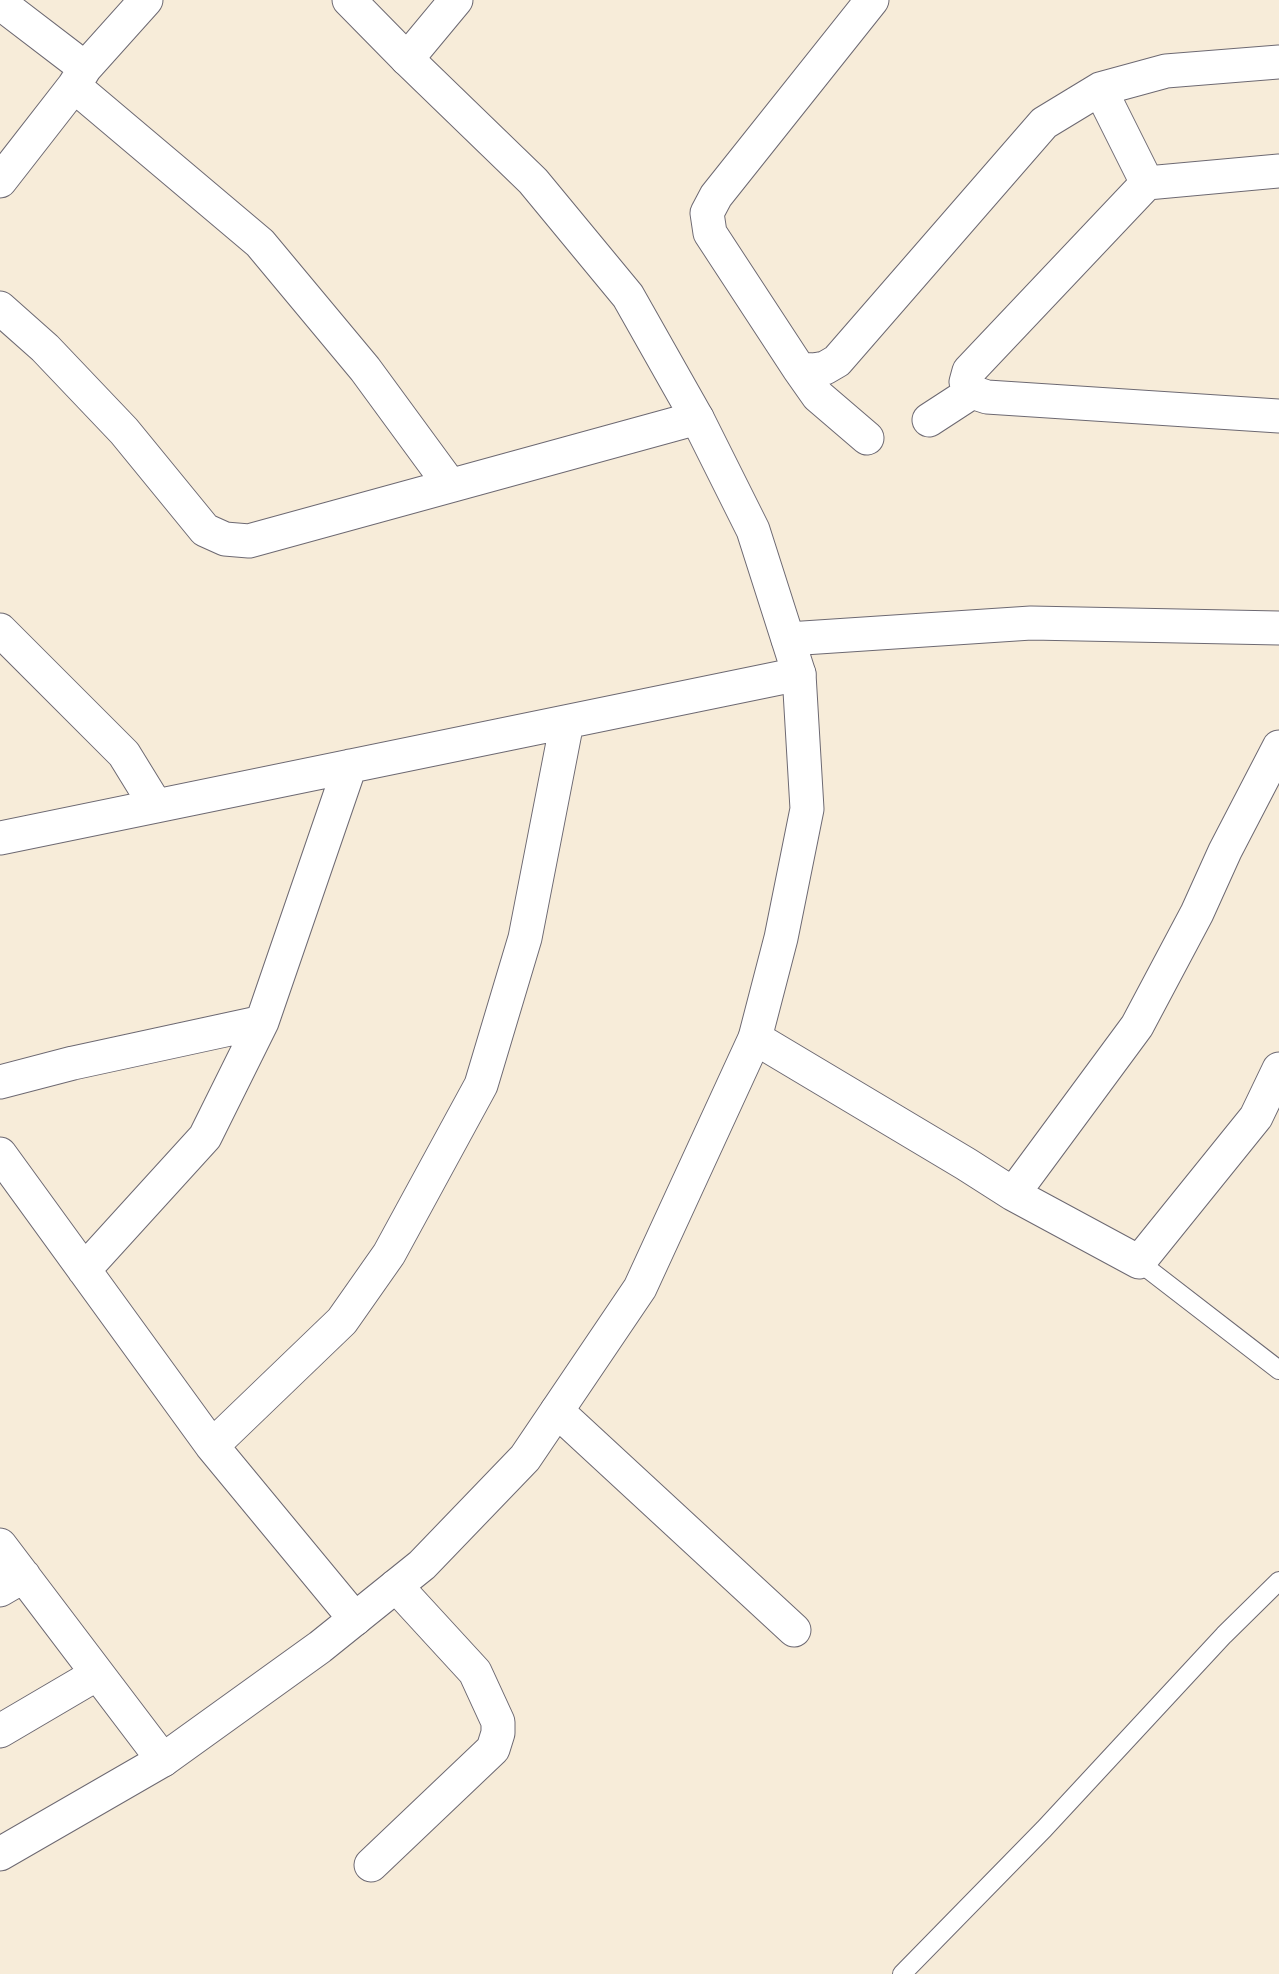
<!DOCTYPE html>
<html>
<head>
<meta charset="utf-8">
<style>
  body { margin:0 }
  canvas { display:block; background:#f7ecd9 }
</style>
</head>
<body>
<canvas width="1279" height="1974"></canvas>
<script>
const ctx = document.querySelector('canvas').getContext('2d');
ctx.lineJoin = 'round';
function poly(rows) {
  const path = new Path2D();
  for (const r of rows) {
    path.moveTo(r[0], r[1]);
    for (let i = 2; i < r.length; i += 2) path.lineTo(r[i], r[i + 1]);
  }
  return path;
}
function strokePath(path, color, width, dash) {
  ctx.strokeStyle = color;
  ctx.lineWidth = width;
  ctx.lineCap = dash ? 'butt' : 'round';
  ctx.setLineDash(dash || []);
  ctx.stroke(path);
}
const lane = poly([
  [1139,1262,1279,1370],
  [902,1974,1044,1829,1224,1635,1279,1581]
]);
const street = poly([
  [872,0,716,196,707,213,710,233,799,369,814,370,825,368,837,361,1044,123,1100,89,1166,71,1279,62],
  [0,3,85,68],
  [407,59,456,0],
  [74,86,260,243,365,369,450,485],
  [1100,89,1147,183],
  [1279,171,1147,183,969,371,966,382,972,392,987,397,1279,416],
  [0,181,74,86,85,68,146,0],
  [0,308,45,348,124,431,205,530,225,539,249,541,697,418],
  [799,369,818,396,867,438],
  [929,420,972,392],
  [0,630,124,754,156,806],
  [788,639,1031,623,1279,628],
  [0,838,799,674],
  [755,1038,966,1164,1013,1194,1139,1262,1256,1117,1279,1069],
  [0,1082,73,1063,262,1022],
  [0,1154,212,1446,355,1619],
  [1013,1194,1137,1026,1197,913,1225,851,1279,747],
  [84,1270,205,1137,262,1022,350,766],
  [557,1411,794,1630],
  [212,1446,342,1321,389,1254,481,1085,525,938,567,722],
  [0,1545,163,1760],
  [0,1590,24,1576],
  [0,1731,97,1674],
  [371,1865,493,1749,498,1733,498,1722,475,1672,396,1586]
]);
const secondary = poly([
  [0,1854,163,1760,320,1647,422,1565,525,1458,640,1288,755,1038,781,938,807,809,799,674,753,530,697,418,628,296,533,181,407,59,349,0]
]);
strokePath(lane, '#6d6972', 20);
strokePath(street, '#6d6972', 35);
strokePath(secondary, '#6d6972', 35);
strokePath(lane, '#fff', 18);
strokePath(street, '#fff', 33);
strokePath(secondary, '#fff', 33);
</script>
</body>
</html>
